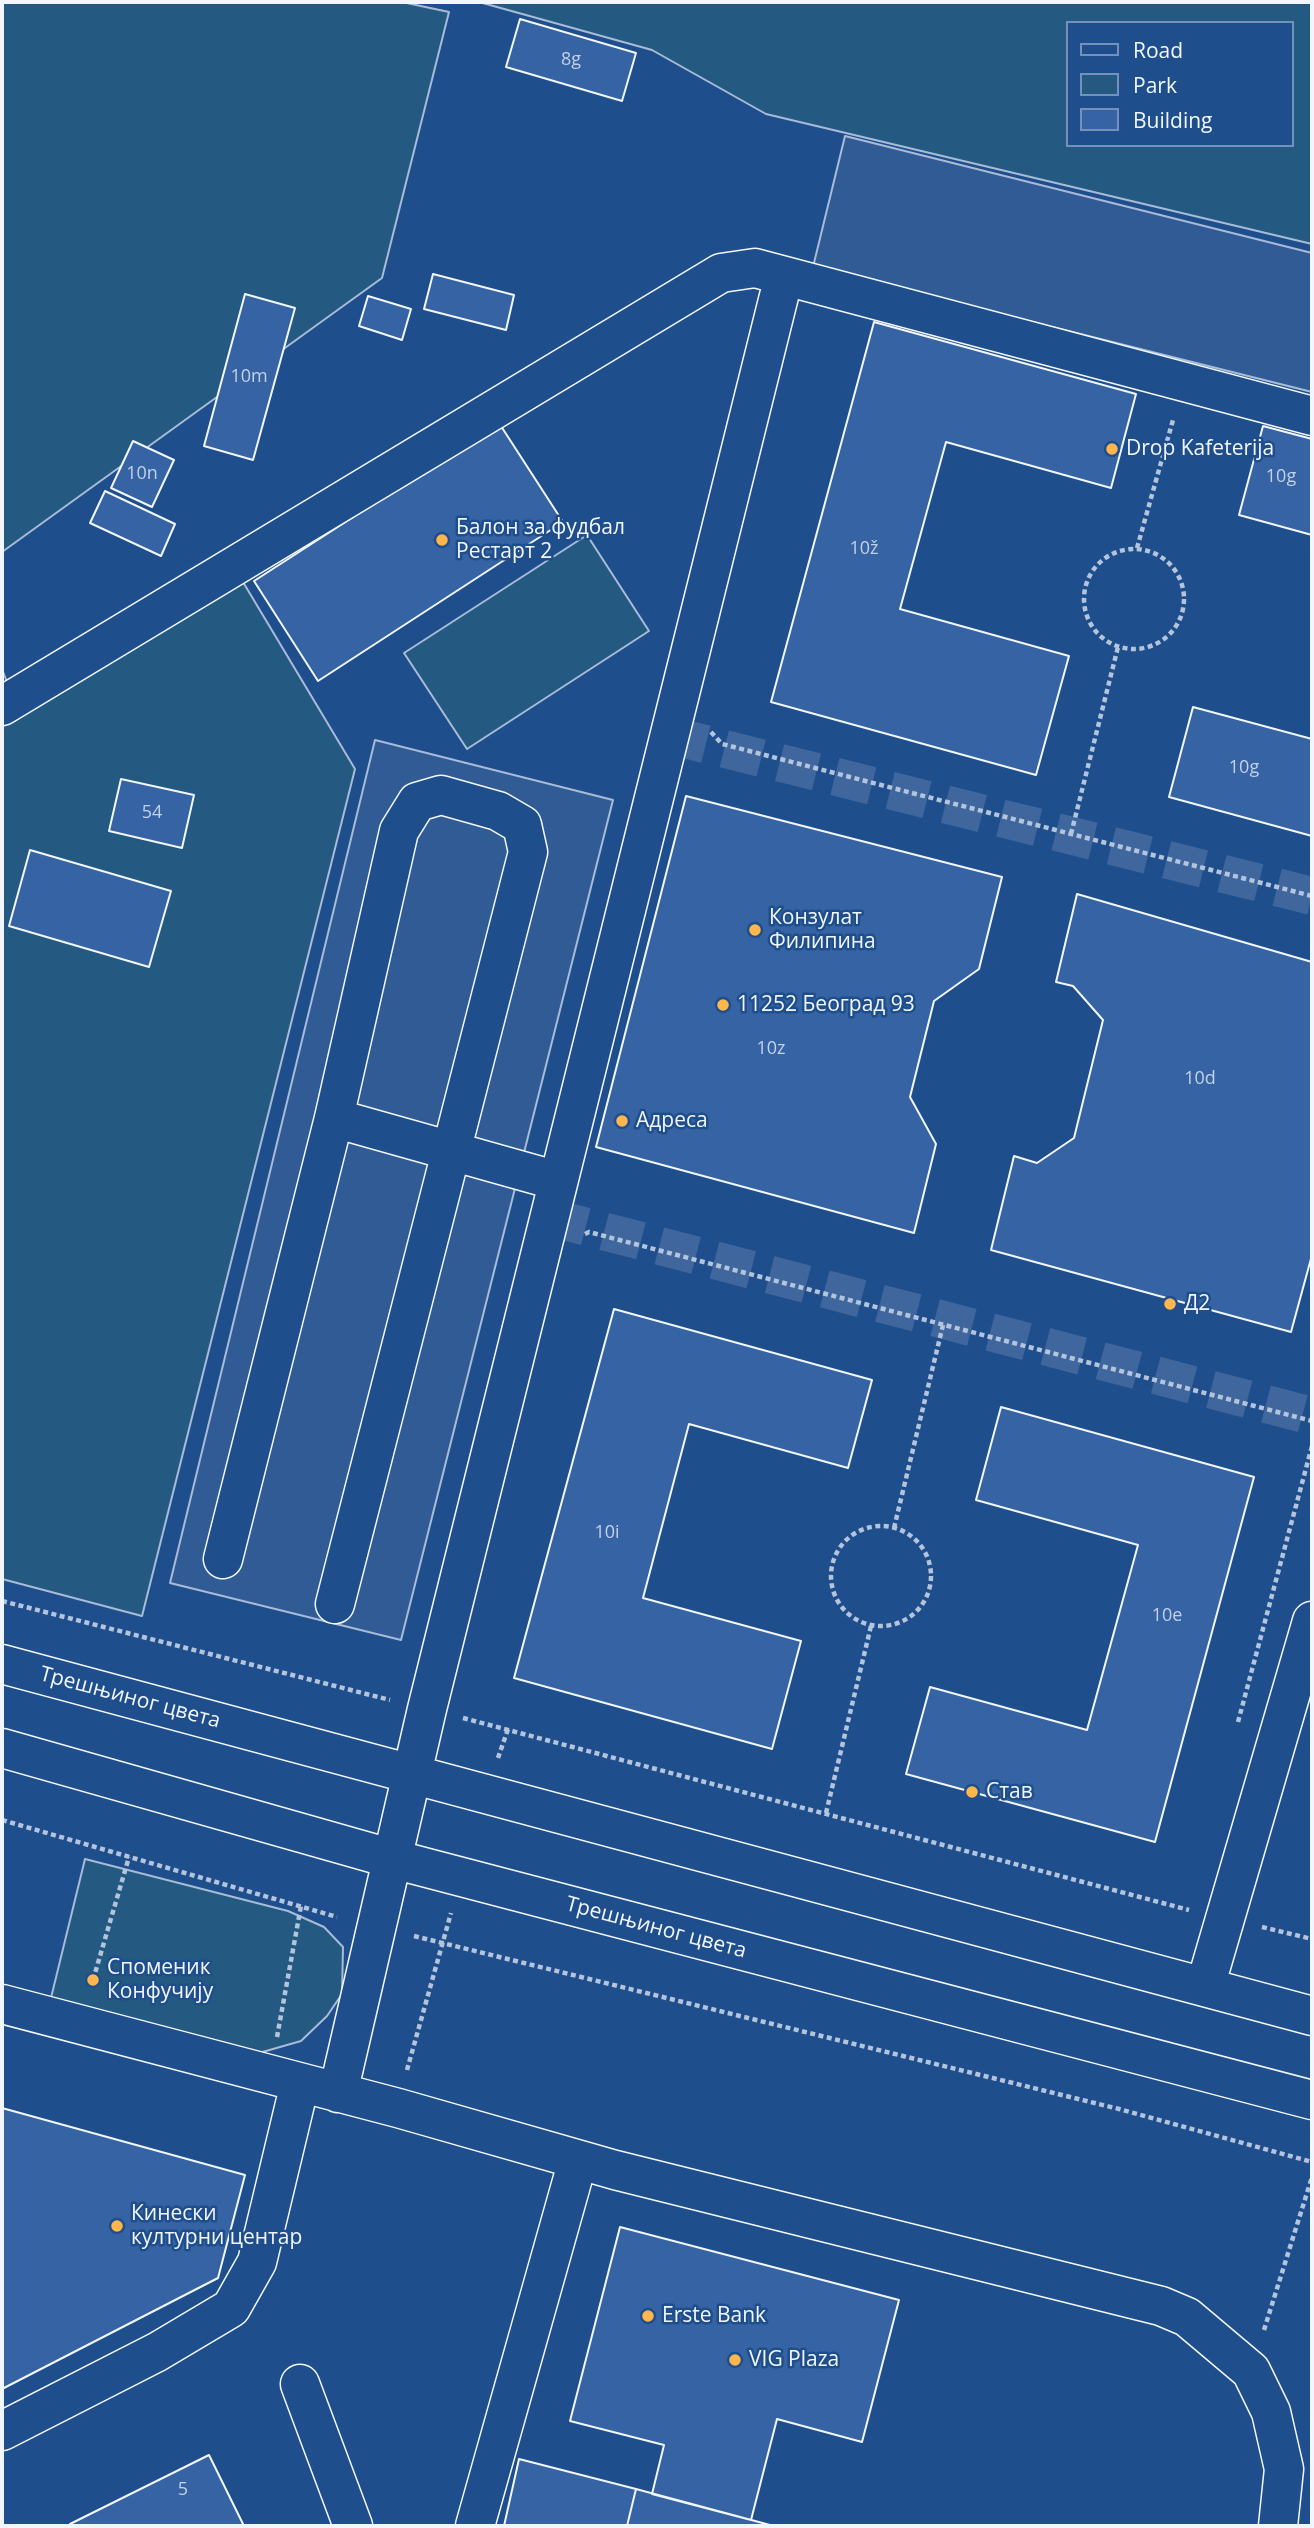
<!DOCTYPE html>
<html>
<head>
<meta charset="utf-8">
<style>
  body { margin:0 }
  #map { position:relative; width:1314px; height:2528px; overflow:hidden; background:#1f4e8c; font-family:"Open Sans",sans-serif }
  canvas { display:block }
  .frame { position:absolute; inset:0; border:4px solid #f2f6ff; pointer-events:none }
  .legend { position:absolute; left:1066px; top:21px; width:228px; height:126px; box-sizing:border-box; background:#1f4e8c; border:2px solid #7391ba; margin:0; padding:9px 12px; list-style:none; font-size:21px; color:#f2f6ff }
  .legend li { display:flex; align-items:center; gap:14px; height:35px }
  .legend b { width:35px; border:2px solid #7391ba }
</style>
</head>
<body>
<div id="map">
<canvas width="1314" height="2528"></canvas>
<div class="frame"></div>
<ul class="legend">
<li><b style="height:9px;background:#1f4e8c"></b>Road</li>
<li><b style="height:19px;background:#245a82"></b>Park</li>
<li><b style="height:19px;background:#3563a3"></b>Building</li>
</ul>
</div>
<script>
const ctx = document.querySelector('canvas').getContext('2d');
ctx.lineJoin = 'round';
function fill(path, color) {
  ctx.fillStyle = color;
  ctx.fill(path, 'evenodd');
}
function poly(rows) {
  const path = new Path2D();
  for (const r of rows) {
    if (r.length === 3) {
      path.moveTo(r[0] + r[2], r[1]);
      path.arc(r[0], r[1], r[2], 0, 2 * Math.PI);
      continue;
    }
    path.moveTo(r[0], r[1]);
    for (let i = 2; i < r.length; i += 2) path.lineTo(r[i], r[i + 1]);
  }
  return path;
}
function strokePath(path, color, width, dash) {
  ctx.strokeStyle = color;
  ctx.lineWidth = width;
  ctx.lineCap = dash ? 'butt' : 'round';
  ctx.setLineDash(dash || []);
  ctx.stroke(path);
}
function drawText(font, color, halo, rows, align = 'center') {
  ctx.font = font + ' "Open Sans",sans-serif';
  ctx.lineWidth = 5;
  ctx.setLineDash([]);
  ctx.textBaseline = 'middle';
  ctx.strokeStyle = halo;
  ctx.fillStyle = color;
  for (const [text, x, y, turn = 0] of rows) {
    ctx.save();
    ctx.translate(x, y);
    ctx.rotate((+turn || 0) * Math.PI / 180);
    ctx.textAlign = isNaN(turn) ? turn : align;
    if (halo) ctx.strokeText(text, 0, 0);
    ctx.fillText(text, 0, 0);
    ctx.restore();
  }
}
const green = poly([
  [2,2,402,2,449,12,382,278,2,552,2,2],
  [479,2,1312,2,1312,244,766,114,652,50,479,2],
  [1067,23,1291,23,1291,145,1067,145,1067,23],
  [587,535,649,631,467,749,404,653,587,535],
  [240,577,355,769,142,1616,2,1579,2,669,20,716,240,577],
  [85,1859,288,1911,324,1927,343,1947,342,1994,327,2016,301,2041,259,2053,49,2006,85,1859]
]);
const parking = poly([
  [845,136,1312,253,1312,392,813,267,845,136],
  [375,740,613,800,401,1640,170,1583,375,740]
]);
const building = poly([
  [520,19,636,53,622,101,506,67,520,19],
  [433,274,514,295,506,330,424,309,433,274],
  [245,294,295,308,253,460,204,446,245,294],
  [368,296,411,309,402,340,359,326,368,296],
  [874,322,1136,394,1111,488,946,442,900,609,1069,656,1036,775,771,702,874,322],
  [499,423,563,522,318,681,254,581,499,423],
  [1263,426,1312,439,1312,535,1239,515,1263,426],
  [133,441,174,460,152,507,111,488,133,441],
  [105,491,175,524,161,556,90,523,105,491],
  [1193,707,1312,739,1312,836,1169,797,1193,707],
  [121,779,194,795,182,848,109,831,121,779],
  [686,796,1002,877,979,969,934,1001,910,1097,936,1144,914,1233,596,1147,686,796],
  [30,850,171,891,149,967,9,926,30,850],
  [1077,894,1312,962,1312,1255,1291,1332,991,1250,1014,1156,1037,1163,1074,1138,1103,1020,1073,986,1056,982,1077,894],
  [614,1309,872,1380,848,1468,689,1424,643,1598,801,1641,772,1749,514,1678,614,1309],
  [1001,1407,1254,1477,1155,1842,906,1774,930,1687,1087,1730,1138,1545,976,1500,1001,1407],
  [2,2108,245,2175,218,2278,2,2389,2,2108],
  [620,2227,899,2300,862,2442,777,2419,751,2520,652,2494,664,2445,570,2421,620,2227],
  [209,2455,244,2526,71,2526,70,2524,209,2455],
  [519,2459,636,2489,627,2526,504,2526,519,2459],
  [636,2489,770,2525,770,2526,627,2526,636,2489]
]);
const minorTunnel = poly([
  [669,735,1312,896],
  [549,1217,1312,1416]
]);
const path = poly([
  [1137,548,1173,420],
  [1134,599,50],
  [711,732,722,744,1312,896],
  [1071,834,1118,647],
  [585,1234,589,1232,1312,1421],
  [881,1576,50],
  [894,1528,943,1325],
  [2,1601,390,1700],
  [463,1718,1189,1910],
  [1238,1722,1312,1446],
  [498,1758,508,1729],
  [826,1813,871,1626],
  [2,1820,337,1917],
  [1262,1927,1312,1939],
  [414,1936,1119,2109,1312,2162],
  [93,1980,129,1857],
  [277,2037,301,1906],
  [407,2070,451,1913],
  [1264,2330,1312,2177]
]);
const minor = poly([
  [2,706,721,273,755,268,1312,416],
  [334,1118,558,1181],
  [223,1559,334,1118,399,831,417,802,441,795,498,811,522,825,528,852,335,1604],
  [2,1664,1312,2016],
  [2,1748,393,1859,1312,2100],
  [1205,1987,1312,1621],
  [2,2004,398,2108,615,2170,1161,2306,1187,2317,1251,2371,1271,2412,1284,2469,1278,2526],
  [338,2093,427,1709,784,276],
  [300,2384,353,2526],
  [2,2431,157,2352,231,2308,257,2262,300,2083],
  [475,2526,578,2160]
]);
const markers = [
  [1112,449,7,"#ffb74d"],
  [442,540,7,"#ffb74d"],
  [755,930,7,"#ffb74d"],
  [723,1005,7,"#ffb74d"],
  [622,1121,7,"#ffb74d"],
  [1170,1304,7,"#ffb74d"],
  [972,1792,7,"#ffb74d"],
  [93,1980,7,"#ffb74d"],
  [117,2226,7,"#ffb74d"],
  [648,2316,7,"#ffb74d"],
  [735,2360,7,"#ffb74d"]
];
const numberNames = [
  ["8g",571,60],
  ["10m",249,377],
  ["10n",142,474],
  ["10g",1281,477],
  ["10ž",864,549],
  ["10g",1244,768],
  ["54",152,813],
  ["10z",771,1049],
  ["10d",1200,1079],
  ["10i",607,1533],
  ["10e",1167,1616],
  ["5",183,2490]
];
const poiNames = [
  ["Drop Kafeterija",1126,449],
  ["Балон за фудбал",456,528],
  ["Рестарт 2",456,552],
  ["Конзулат",769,918],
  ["Филипина",769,942],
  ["11252 Београд 93",737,1005],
  ["Адреса",636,1121],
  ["Д2",1184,1304],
  ["Став",986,1792],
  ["Споменик",107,1968],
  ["Конфучију",107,1992],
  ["Кинески",131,2214],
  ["културни центар",131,2238],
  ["Erste Bank",662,2316],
  ["VIG Plaza",749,2360]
];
const streetNames = [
  ["Трешњиног цвета",130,1698,15],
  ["Трешњиног цвета",656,1928,15]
];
fill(green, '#245a82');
strokePath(green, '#a8bbd7', 2);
fill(parking, '#305b95');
strokePath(parking, '#a8bbd7', 2);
fill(building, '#3563a3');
strokePath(building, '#f2f6ff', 2);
strokePath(minorTunnel, '#3f679d', 38, [38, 19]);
strokePath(minor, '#f2f6ff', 41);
strokePath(path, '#b3c4dc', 4.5, [5, 3.5]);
strokePath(minor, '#1f4e8c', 38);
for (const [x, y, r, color] of markers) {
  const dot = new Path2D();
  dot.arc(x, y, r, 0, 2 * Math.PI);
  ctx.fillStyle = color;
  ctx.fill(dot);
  strokePath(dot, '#1f4e8c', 2.5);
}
drawText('18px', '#c3d1e8', null, numberNames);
drawText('21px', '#f2f6ff', '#1f4e8c', poiNames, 'left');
drawText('21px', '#f2f6ff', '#1f4e8c', streetNames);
</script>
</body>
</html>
